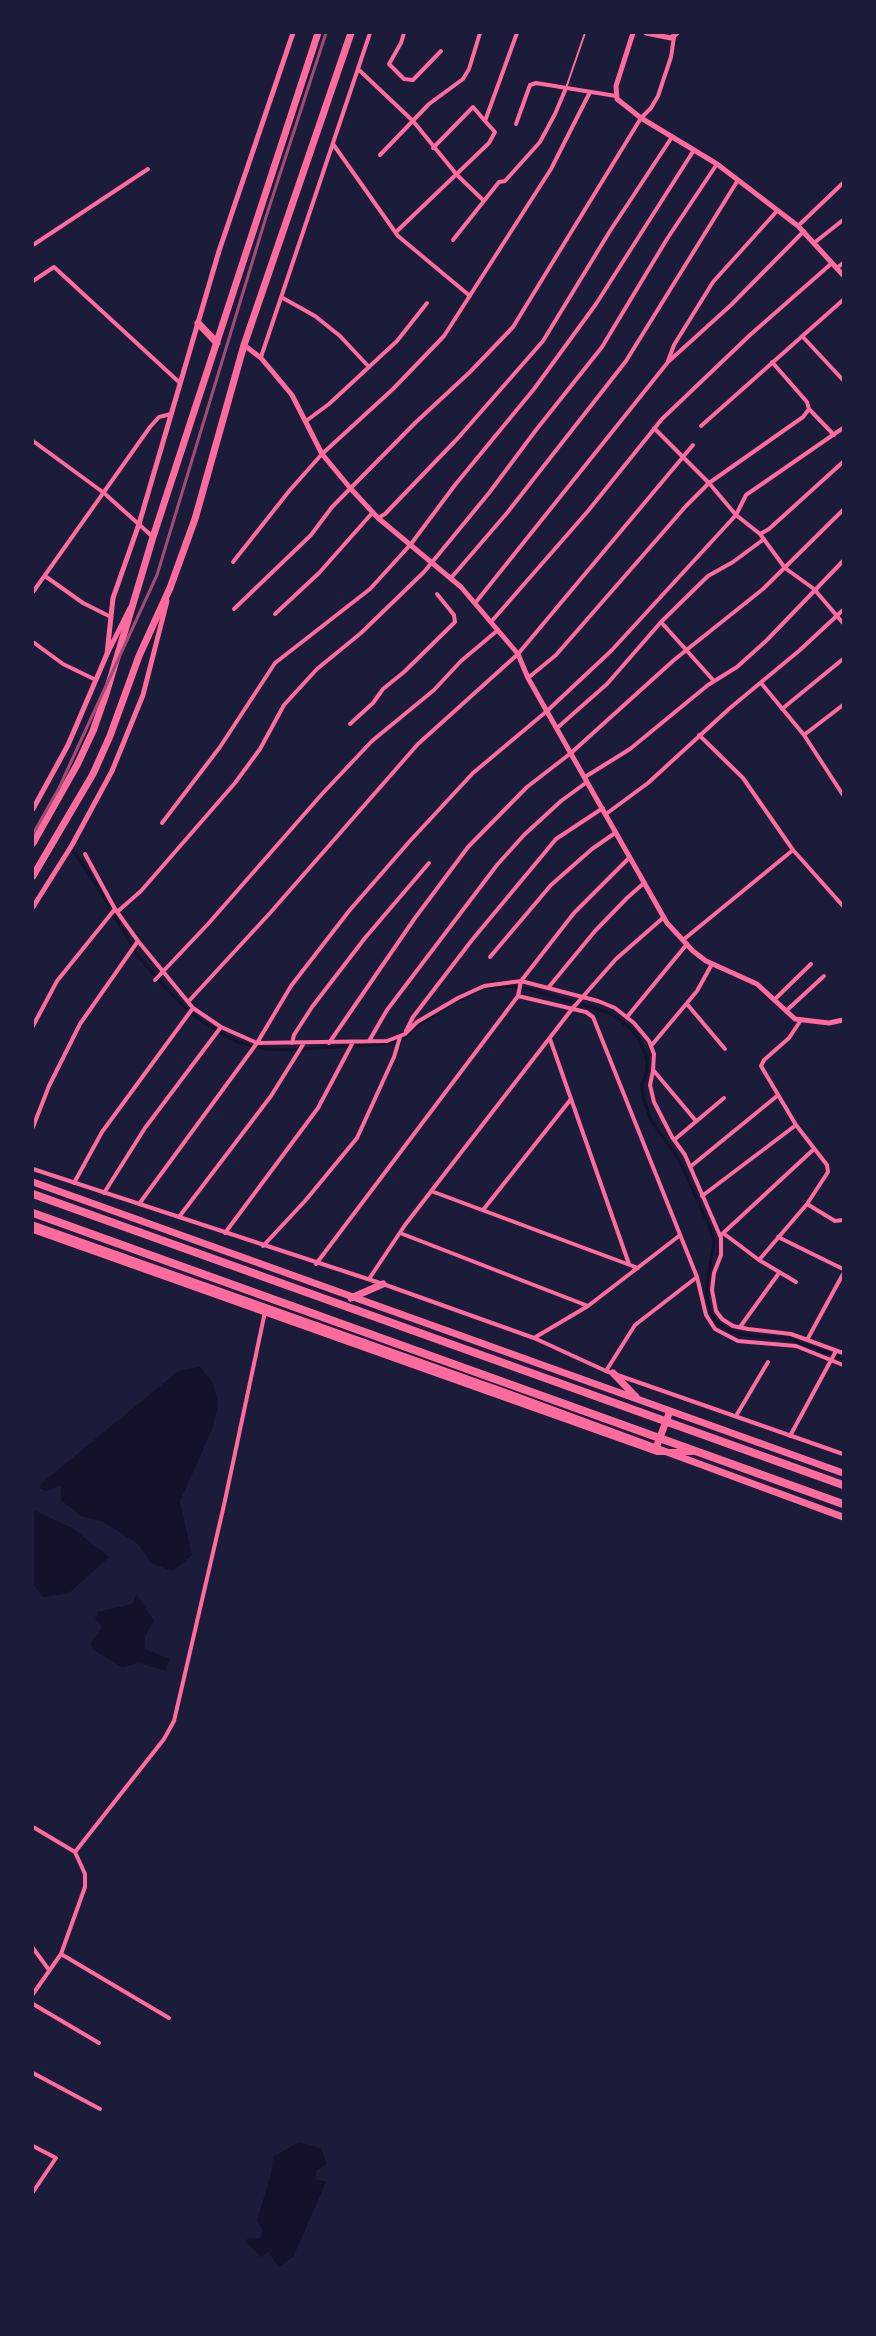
<!DOCTYPE html>
<html>
<head>
<meta charset="utf-8">
<style>
  body { margin:0 }
  #map { position:relative; width:876px; height:2336px; overflow:hidden; background:#1b1b3a; font-family:"PT Sans",sans-serif }
  canvas { display:block }
  .frame { position:absolute; inset:0; border:34px solid #1b1b3a; pointer-events:none }
</style>
</head>
<body>
<div id="map">
<canvas width="876" height="2336"></canvas>
<div class="frame"></div>
</div>
<script>
const ctx = document.querySelector('canvas').getContext('2d');
ctx.lineJoin = 'round';
function fill(path, color) {
  ctx.fillStyle = color;
  ctx.fill(path, 'evenodd');
}
function poly(rows) {
  const path = new Path2D();
  for (const r of rows) {
    path.moveTo(r[0], r[1]);
    for (let i = 2; i < r.length; i += 2) path.lineTo(r[i], r[i + 1]);
  }
  return path;
}
function strokePath(path, color, width, dash) {
  ctx.strokeStyle = color;
  ctx.lineWidth = width;
  ctx.lineCap = dash ? 'butt' : 'round';
  ctx.setLineDash(dash || []);
  ctx.stroke(path);
}
const water = poly([
  [200,1367,213,1383,218,1404,213,1427,180,1501,192,1555,173,1571,151,1563,138,1544,104,1522,81,1516,61,1500,61,1486,46,1491,40,1488,41,1484,178,1371],
  [33,1510,72,1528,109,1557,69,1593,43,1597,33,1584],
  [137,1595,154,1621,145,1636,145,1649,169,1659,166,1671,139,1663,122,1667,92,1649,91,1643,102,1627,95,1619,98,1612,132,1604],
  [299,2142,321,2148,327,2164,317,2170,315,2179,326,2182,293,2257,278,2267,269,2252,261,2257,244,2241,250,2238,260,2238,263,2231,257,2220,271,2175,273,2157]
]);
const stream = poly([
  [74,852,99,889,138,956,175,998,201,1021,237,1042,267,1049,285,1050,387,1044,405,1037,417,1026,455,1002,483,988,508,986,528,989,610,1013,630,1028,639,1039,647,1059,647,1071,642,1085,643,1097,651,1120,679,1160,710,1228,714,1242,707,1283,707,1297,711,1313,717,1323,732,1332,751,1336,788,1338,843,1359]
]);
const service = poly([
  [566,88,585,33]
]);
const minor = poly([
  [404,33,401,43,389,64,404,79,413,80,441,51],
  [358,69,413,121,457,175,483,200],
  [516,124,530,85,536,83,616,96],
  [333,144,398,236,470,296],
  [433,148,473,107,485,121],
  [380,155,429,104,463,79,469,69,480,33],
  [798,226,843,183],
  [396,232,489,143,495,132,485,121,517,33],
  [453,240,499,182,505,181,540,142,555,114,566,88],
  [814,243,843,220],
  [33,245,148,169],
  [837,268,843,263],
  [33,281,54,267,180,383],
  [281,297,315,316,340,336,369,367],
  [802,336,843,380],
  [261,357,370,33],
  [668,361,674,345,713,282,777,211],
  [809,409,834,435],
  [306,421,329,404,397,341,427,303],
  [701,426,843,300],
  [654,428,709,483,736,515,760,534,785,568,814,589,843,623],
  [33,441,104,493,153,537],
  [378,518,385,514,458,438,543,341,610,231,672,137],
  [760,534,769,529,843,462],
  [233,562,290,490,322,454,393,389,444,336,551,169,590,92],
  [45,576,83,603,111,617],
  [451,578,507,513,626,361,738,180],
  [33,592,150,427,159,417,171,414],
  [476,602,668,362,731,305,804,231],
  [234,609,311,535,332,507,415,423,470,372,513,327,641,118,651,108,658,96,671,57,674,37],
  [275,614,319,573,373,512],
  [491,622,588,511,662,419,750,335,832,263],
  [661,622,714,681],
  [33,642,63,664,96,680],
  [528,678,556,655,686,506,709,483,803,417,809,409,807,402,772,362],
  [761,683,804,735,843,795],
  [782,709,843,659],
  [350,724,373,703,383,689,404,672,455,622,454,615,437,594],
  [557,728,607,684,661,622,708,576,733,562,764,539],
  [699,735,743,778,793,850,843,906],
  [804,735,843,705],
  [585,777,630,749,708,685,737,667,767,640,843,561],
  [606,814,648,783,730,708,800,650,843,610],
  [162,823,220,747,275,663,370,589,411,544,455,485,534,389,596,304,694,150],
  [85,854,115,909,138,941,193,1008,221,1027,257,1043,387,1041,405,1034,417,1022,458,998,484,986,521,981,598,1001,615,1008,634,1023,649,1041,654,1054,653,1071,650,1085,654,1102,672,1137,685,1155,721,1238,721,1255,714,1273,712,1290,716,1311,722,1319,733,1326,748,1329,791,1334,843,1353],
  [117,912,141,891,235,783,260,749,284,705,317,669,361,633,424,572,489,493,536,430,602,347,667,239,717,164],
  [683,940,793,850],
  [490,957,551,885,592,849,615,833],
  [155,980,208,924,322,794,372,741,434,690,461,661,498,630],
  [548,988,595,931,627,898,644,883],
  [518,996,586,1012,593,1017,697,1277,706,1315,715,1329,738,1341,796,1346,843,1365],
  [774,1000,811,964],
  [188,1002,270,913,418,744,518,654,693,445],
  [687,1004,725,1049],
  [786,1011,824,976],
  [627,1017,687,944],
  [33,1026,57,981,115,909],
  [406,1031,413,1017,472,940,556,839,603,808],
  [550,1039,629,1264],
  [369,1041,387,1010,497,865,524,835,561,801,587,782],
  [292,1043,294,1035,312,1007,365,938,429,863],
  [329,1043,415,918,468,847,527,787,571,753,674,660,763,589,843,510],
  [651,1046,697,991,712,964],
  [654,1071,696,1121],
  [33,1127,49,1086,80,1024,138,941],
  [674,1140,724,1098],
  [690,1167,777,1096],
  [33,1169,383,1284,534,1338,606,1371,843,1454],
  [74,1183,102,1132,193,1008],
  [431,1191,638,1268],
  [104,1193,145,1128,221,1027],
  [702,1196,796,1125],
  [139,1204,257,1043,291,986,349,911,409,842,473,773,547,711,611,651,736,515,746,495,843,428],
  [807,1204,835,1221,843,1220],
  [483,1210,571,1099],
  [179,1217,271,1096,304,1043],
  [225,1233,318,1108,353,1042],
  [400,1233,588,1306],
  [723,1233,759,1260,796,1282],
  [720,1236,814,1149],
  [778,1237,843,1269],
  [263,1246,305,1201,357,1138,394,1057,400,1037],
  [759,1260,807,1204,828,1172,827,1165,796,1125,761,1066,764,1060,789,1038,801,1020],
  [316,1264,518,996,521,981,574,913,630,857],
  [369,1279,405,1225,572,1009,616,959,664,917],
  [740,1327,779,1273],
  [534,1338,588,1306,679,1236],
  [807,1340,843,1274],
  [606,1371,635,1325,697,1277],
  [736,1416,768,1362],
  [790,1436,836,1351],
  [33,1827,75,1852],
  [33,1948,49,1970],
  [61,1954,169,2018],
  [33,1994,61,1954,85,1887,85,1874,75,1852,164,1739,174,1721,224,1505,265,1312],
  [33,2004,99,2043],
  [33,2073,100,2109],
  [33,2146,56,2158,33,2192]
]);
const tertiary = poly([
  [633,33,616,86,617,99,641,118,717,164,798,226,843,275],
  [646,33,671,38,677,33],
  [244,345,261,358,292,395,322,454,351,489,378,518,461,587,518,654,528,678,667,923,693,951,706,961,757,984,795,1019,829,1023,843,1020],
  [107,654,113,598,139,524,219,251,293,33]
]);
const secondary = poly([
  [33,809,68,745,107,654,130,608],
  [33,907,72,845,112,771,143,695,167,601]
]);
const primary = poly([
  [33,1230,657,1452,695,1452]
]);
const trunk = poly([
  [198,323,217,343],
  [33,843,77,765,93,731,106,694,153,537,318,33],
  [33,876,93,774,110,736,139,656,170,588,195,519,244,345,351,33],
  [33,1182,843,1473],
  [33,1225,507,1393,843,1517],
  [351,1298,383,1284],
  [613,1373,636,1397],
  [656,1448,670,1411]
]);
const motorway = poly([
  [33,1194,843,1485],
  [33,1213,843,1504]
]);
const rail = poly([
  [33,834,59,788,157,575,266,217,326,33]
]);
fill(water, '#12122b');
strokePath(stream, '#12122b', 3);
strokePath(service, '#ff6b9d', 2);
strokePath(minor, '#ff6b9d', 4);
strokePath(tertiary, '#ff6b9d', 5);
strokePath(secondary, '#ff6b9d', 5);
strokePath(primary, '#ff6b9d', 6);
strokePath(trunk, '#ff6b9d', 7);
strokePath(motorway, '#ff6b9d', 8);
strokePath(rail, '#a44b75', 3);
</script>
</body>
</html>
